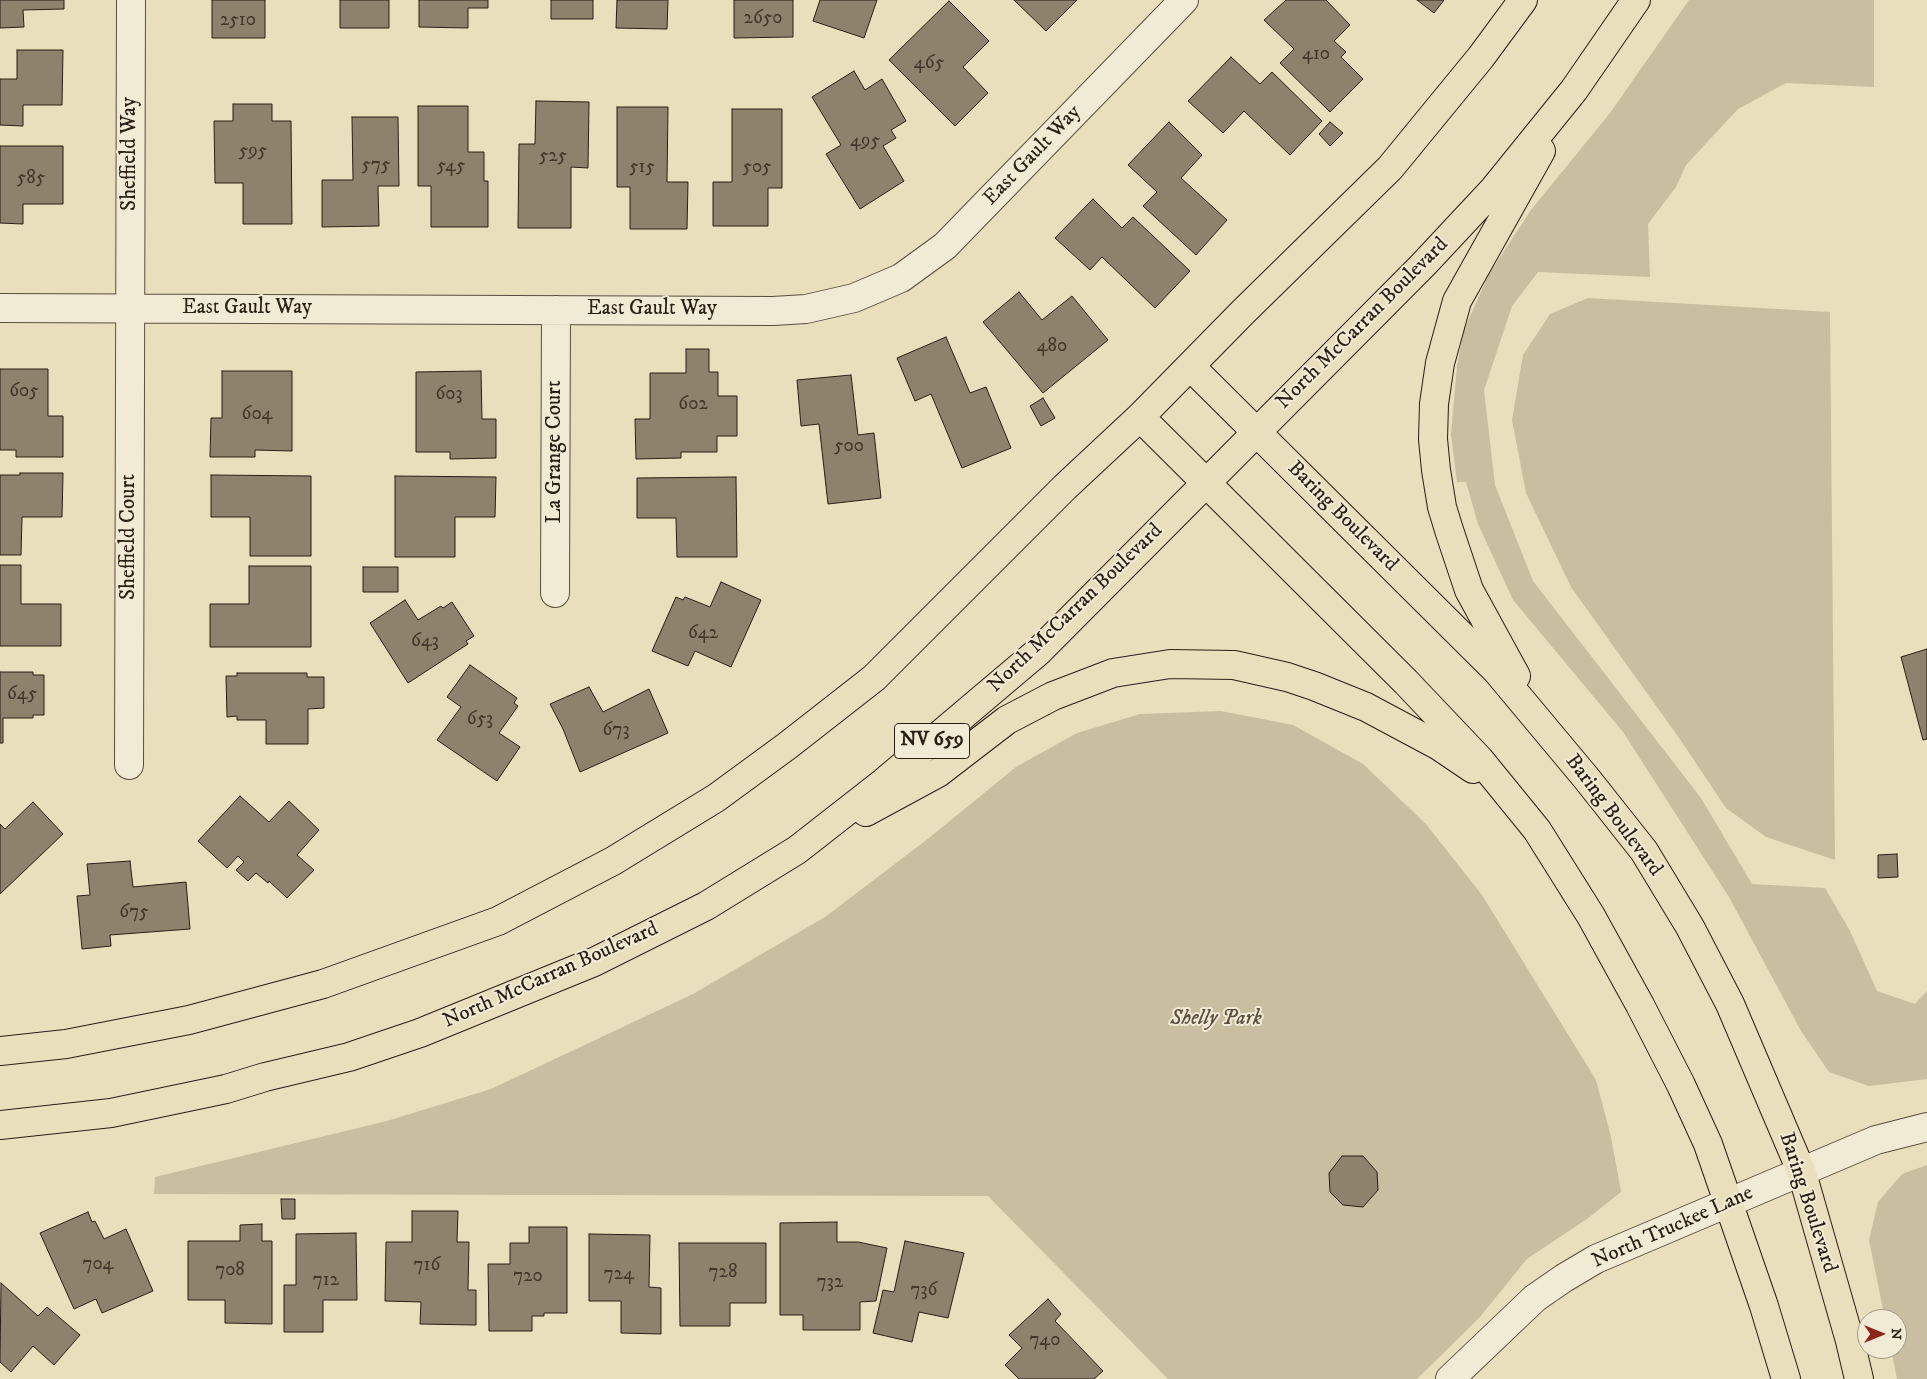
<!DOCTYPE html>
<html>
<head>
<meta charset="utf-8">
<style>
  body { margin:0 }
  #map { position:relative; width:1927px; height:1379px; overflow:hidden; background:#e9dfbd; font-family:"IM FELL DW Pica",serif }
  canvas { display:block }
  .north { position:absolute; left:1857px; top:1309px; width:50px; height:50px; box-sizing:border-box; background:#f1ead4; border:1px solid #a19888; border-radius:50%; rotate:90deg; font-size:14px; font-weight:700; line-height:20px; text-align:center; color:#2a1e15 }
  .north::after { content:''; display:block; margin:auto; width:18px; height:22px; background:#8f2418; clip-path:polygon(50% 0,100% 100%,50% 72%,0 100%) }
</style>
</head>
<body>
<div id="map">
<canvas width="1927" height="1379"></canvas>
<div class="north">N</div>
</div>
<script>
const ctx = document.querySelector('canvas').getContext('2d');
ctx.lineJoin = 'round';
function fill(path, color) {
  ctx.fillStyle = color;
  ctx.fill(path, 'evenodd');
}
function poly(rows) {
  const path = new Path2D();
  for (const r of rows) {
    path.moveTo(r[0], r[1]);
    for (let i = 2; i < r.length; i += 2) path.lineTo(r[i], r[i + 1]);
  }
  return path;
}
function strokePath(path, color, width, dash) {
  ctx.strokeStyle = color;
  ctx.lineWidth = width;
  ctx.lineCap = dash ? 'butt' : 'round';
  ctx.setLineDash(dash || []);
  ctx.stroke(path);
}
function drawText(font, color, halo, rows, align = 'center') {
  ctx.font = font + ' "IM FELL DW Pica",serif';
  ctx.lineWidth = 4;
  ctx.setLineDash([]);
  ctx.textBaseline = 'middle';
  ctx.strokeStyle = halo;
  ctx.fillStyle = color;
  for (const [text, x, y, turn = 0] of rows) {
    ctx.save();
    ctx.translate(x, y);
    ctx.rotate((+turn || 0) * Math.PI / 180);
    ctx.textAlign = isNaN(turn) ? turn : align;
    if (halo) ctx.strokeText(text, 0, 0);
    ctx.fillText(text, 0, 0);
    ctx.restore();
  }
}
const green = poly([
  [1689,0,1874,0,1874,87,1786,83,1738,109,1686,165,1676,187,1648,224,1650,277,1538,272,1512,306,1484,390,1495,485,1533,581,1701,798,1752,884,1825,888,1850,931,1877,991,1915,1004,1927,991,1927,1079,1869,1086,1829,1072,1801,1031,1729,897,1623,732,1513,600,1478,524,1466,482,1457,482,1451,434,1457,366,1464,330,1489,274,1531,210,1610,113],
  [1588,298,1830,312,1835,860,1766,837,1726,808,1677,735,1571,587,1526,493,1512,420,1523,355,1550,314],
  [1221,711,1293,725,1363,764,1426,824,1482,895,1596,1080,1611,1137,1621,1192,1587,1219,1527,1259,1479,1318,1417,1379,1168,1379,988,1196,154,1194,155,1177,387,1121,491,1089,693,994,825,917,929,838,1016,767,1077,733,1140,714],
  [1927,1165,1927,1379,1897,1379,1891,1349,1897,1349,1897,1319,1885,1319,1869,1240,1878,1202,1902,1174]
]);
const building = poly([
  [0,0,64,0,64,9,23,10,24,27,0,28,0,0],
  [212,0,265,0,265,38,212,38,212,0],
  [340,0,389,0,389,28,340,28,340,0],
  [419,0,488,0,488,8,468,8,468,28,419,27,419,0],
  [551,0,593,0,593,19,551,19,551,0],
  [617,0,668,0,667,29,616,28,617,0],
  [734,0,793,0,793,37,734,38,734,0],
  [820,0,877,0,864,38,813,21,820,0],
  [1014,0,1077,0,1046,31,1014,0],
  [1286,0,1326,0,1350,25,1334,41,1346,52,1341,57,1363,79,1330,112,1280,63,1294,49,1264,20,1286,0],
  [1417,0,1444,0,1434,13,1417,0],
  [949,1,989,41,963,67,988,93,955,126,889,60,949,1],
  [17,50,63,50,62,105,23,105,23,126,0,125,0,79,17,79,17,50],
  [1231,57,1260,84,1272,72,1322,121,1290,155,1244,111,1223,133,1188,101,1231,57],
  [854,71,865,90,882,79,906,121,891,130,896,138,883,146,904,181,860,209,826,154,841,145,812,97,854,71],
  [536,101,589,102,588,168,571,167,571,228,518,228,519,144,535,144,536,101],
  [233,104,272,104,272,121,291,121,292,224,243,224,243,183,215,183,214,121,233,121,233,104],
  [418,106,468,106,468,152,484,152,484,181,488,181,488,227,431,227,431,186,418,186,418,106],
  [617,107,668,107,667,182,688,182,687,229,630,229,630,187,617,187,617,107],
  [732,109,782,109,782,188,768,188,768,226,713,226,713,182,732,182,732,109],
  [352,117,398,117,399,186,378,186,379,226,322,227,322,180,353,180,352,117],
  [1169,122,1202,155,1181,178,1227,220,1196,255,1143,206,1157,192,1128,165,1169,122],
  [1330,122,1343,133,1330,146,1319,134,1330,122],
  [0,146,63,146,63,204,23,204,23,224,0,223,0,146],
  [1093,199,1122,228,1133,217,1190,271,1155,308,1102,257,1090,270,1055,238,1093,199],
  [1019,292,1042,320,1072,296,1108,340,1043,393,983,322,1019,292],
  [946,337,970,393,986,387,1011,448,962,468,931,394,915,401,897,358,946,337],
  [686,349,709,349,709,372,718,372,718,396,737,396,737,436,717,436,717,452,681,452,681,458,636,459,635,419,650,419,650,373,686,373,686,349],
  [0,369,48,369,48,416,63,416,63,457,16,457,16,450,0,450,0,369],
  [222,371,292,371,292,451,255,450,255,457,210,457,211,418,222,418,222,371],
  [481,371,482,419,496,419,496,458,450,459,450,452,416,452,416,372,481,371],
  [851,375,858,435,874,433,881,498,828,504,819,424,801,426,797,380,851,375],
  [1043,398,1055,418,1041,426,1030,406,1043,398],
  [20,473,63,473,62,517,22,517,21,555,0,555,0,475,20,475,20,473],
  [211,475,311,476,311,556,250,556,250,517,211,517,211,475],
  [395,476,496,477,495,517,455,517,455,557,395,557,395,476],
  [736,477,737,557,677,557,676,518,637,518,637,478,736,477],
  [0,565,21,565,21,604,61,604,61,646,0,646,0,565],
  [249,566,311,566,311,647,210,647,210,604,249,604,249,566],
  [363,567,398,567,398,592,363,592,363,567],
  [721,582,761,600,731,667,695,651,688,666,652,651,676,597,683,600,685,597,710,607,721,582],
  [405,600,418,620,441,606,443,608,452,602,474,636,466,641,468,644,408,683,370,623,405,600],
  [1927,649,1927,739,1923,740,1901,657,1927,649],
  [470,665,517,698,514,703,518,706,499,733,520,747,497,781,437,740,461,707,447,697,470,665],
  [0,672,33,672,33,675,44,675,44,715,33,715,33,718,3,718,3,743,0,743,0,672],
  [237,673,307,673,307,677,324,677,324,708,308,709,308,744,266,744,266,720,237,720,237,716,227,717,226,676,237,676,237,673],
  [589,687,603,712,649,689,668,733,580,772,563,729,550,704,589,687],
  [240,796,269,822,289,801,319,830,297,855,314,870,287,898,269,881,268,883,256,873,248,881,236,870,244,862,238,856,227,868,198,841,240,796],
  [33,802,63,834,0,894,0,824,5,829,33,802],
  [1897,854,1898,877,1878,878,1878,855,1897,854],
  [130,861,133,887,186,882,190,929,110,935,111,946,82,949,77,896,90,895,87,864,130,861],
  [1342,1156,1363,1156,1377,1172,1378,1190,1363,1207,1343,1205,1330,1192,1329,1173,1342,1156],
  [281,1199,295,1199,295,1219,282,1219,281,1199],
  [412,1211,458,1211,457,1242,469,1242,468,1290,476,1290,476,1325,420,1324,421,1302,385,1301,386,1242,412,1242,412,1211],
  [88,1212,92,1222,95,1221,104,1239,126,1229,153,1291,102,1313,96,1299,74,1309,40,1233,88,1212],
  [837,1222,837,1242,858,1242,887,1248,876,1301,860,1302,860,1330,803,1330,803,1315,780,1315,780,1223,837,1222],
  [262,1224,262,1241,272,1241,272,1324,225,1323,225,1300,188,1300,188,1241,240,1241,240,1225,262,1224],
  [529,1227,567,1227,567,1313,544,1313,544,1316,532,1316,532,1331,489,1331,488,1264,510,1264,510,1243,529,1243,529,1227],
  [356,1233,357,1300,323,1300,323,1332,284,1332,284,1285,296,1285,296,1234,356,1233],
  [589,1234,650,1235,649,1287,661,1288,661,1334,621,1333,621,1301,589,1301,589,1234],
  [905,1241,964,1253,948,1318,919,1312,912,1342,873,1333,883,1290,894,1292,905,1241],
  [679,1243,766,1243,766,1303,730,1303,730,1326,680,1326,679,1243],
  [1,1283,38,1316,47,1307,80,1335,54,1365,33,1346,11,1372,0,1362,1,1283],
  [1048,1299,1061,1314,1055,1321,1103,1371,1094,1379,1019,1379,1005,1365,1022,1348,1009,1335,1048,1299]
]);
const minor = poly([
  [0,308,773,311,806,309,854,298,901,278,945,246,1184,0],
  [555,593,556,310],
  [129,765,131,0],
  [1450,1379,1535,1298,1564,1278,1596,1259,1876,1140,1927,1127]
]);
const major = poly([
  [1190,366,1496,670,1587,779,1644,851,1690,927,1730,1004,1802,1173,1850,1341,1859,1379],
  [1140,417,1406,682,1480,760,1537,830,1591,916,1640,1005,1681,1085,1708,1144,1764,1306,1786,1379],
  [1516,676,1469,590,1449,530,1442,507,1436,470,1433,439,1434,404,1440,363,1457,301,1541,151],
  [866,812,938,773,1007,720,1053,696,1113,673,1170,664,1234,665,1287,677,1314,686,1366,707,1439,746,1473,769],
  [0,1051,66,1044,189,1020,323,984,498,921,613,861,716,798,787,746,874,678,1065,487,1140,417,1243,312,1390,168,1481,57,1523,0],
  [0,1125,111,1113,226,1089,265,1077,349,1057,420,1033,594,962,706,906,797,850,884,782,1039,651,1423,265,1494,189,1574,90,1636,0]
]);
const numberNames = [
  ["2650",763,19],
  ["2510",238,21],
  ["410",1316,55],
  ["465",929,64],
  ["495",865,142],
  ["595",253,152],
  ["525",553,157],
  ["575",376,166],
  ["545",451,167],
  ["515",642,168],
  ["505",757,168],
  ["585",31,179],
  ["480",1052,347],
  ["605",24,392],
  ["603",449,395],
  ["602",693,405],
  ["604",257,415],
  ["500",849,447],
  ["642",703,634],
  ["643",425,642],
  ["645",22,695],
  ["653",480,720],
  ["673",616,731],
  ["675",134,913],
  ["704",98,1265],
  ["716",427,1266],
  ["708",230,1271],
  ["728",723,1273],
  ["724",619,1275],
  ["720",528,1277],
  ["712",326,1281],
  ["732",830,1283],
  ["736",924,1291],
  ["740",1045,1341]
];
const shields = [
  [932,741,75]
];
const shieldNames = [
  ["NV 659",932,741]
];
const streetNames = [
  ["Sheffield Way",131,154,-90],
  ["East Gault Way",1033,156,-46],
  ["East Gault Way",247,309],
  ["East Gault Way",652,310],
  ["North McCarran Boulevard",1363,324,-45],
  ["La Grange Court",556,452,-90],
  ["Baring Boulevard",1342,517,45],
  ["Sheffield Court",130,537,-90],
  ["North McCarran Boulevard",1076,609,-44],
  ["Baring Boulevard",1613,816,53],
  ["North McCarran Boulevard",551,976,-24],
  ["Baring Boulevard",1807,1203,72],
  ["North Truckee Lane",1673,1228,-24]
];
const parkNames = [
  ["Shelly Park",1216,1020]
];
fill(green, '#c9bea0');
fill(building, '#8d826c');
strokePath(building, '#2a1e15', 1);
strokePath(minor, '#5a4e3f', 30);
strokePath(major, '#2a1e15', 30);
strokePath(minor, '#f1ead4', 28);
strokePath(major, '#e9dfbd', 28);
drawText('19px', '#43372b', null, numberNames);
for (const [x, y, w] of shields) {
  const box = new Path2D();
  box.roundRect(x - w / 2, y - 17.5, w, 35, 4);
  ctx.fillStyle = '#f1ead4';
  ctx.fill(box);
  strokePath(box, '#2a1e15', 1);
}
drawText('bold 20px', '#2a1e15', null, shieldNames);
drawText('21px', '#2a1e15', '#f1ead4', streetNames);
drawText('italic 21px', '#5a4e3f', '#f1ead4', parkNames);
</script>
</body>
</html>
